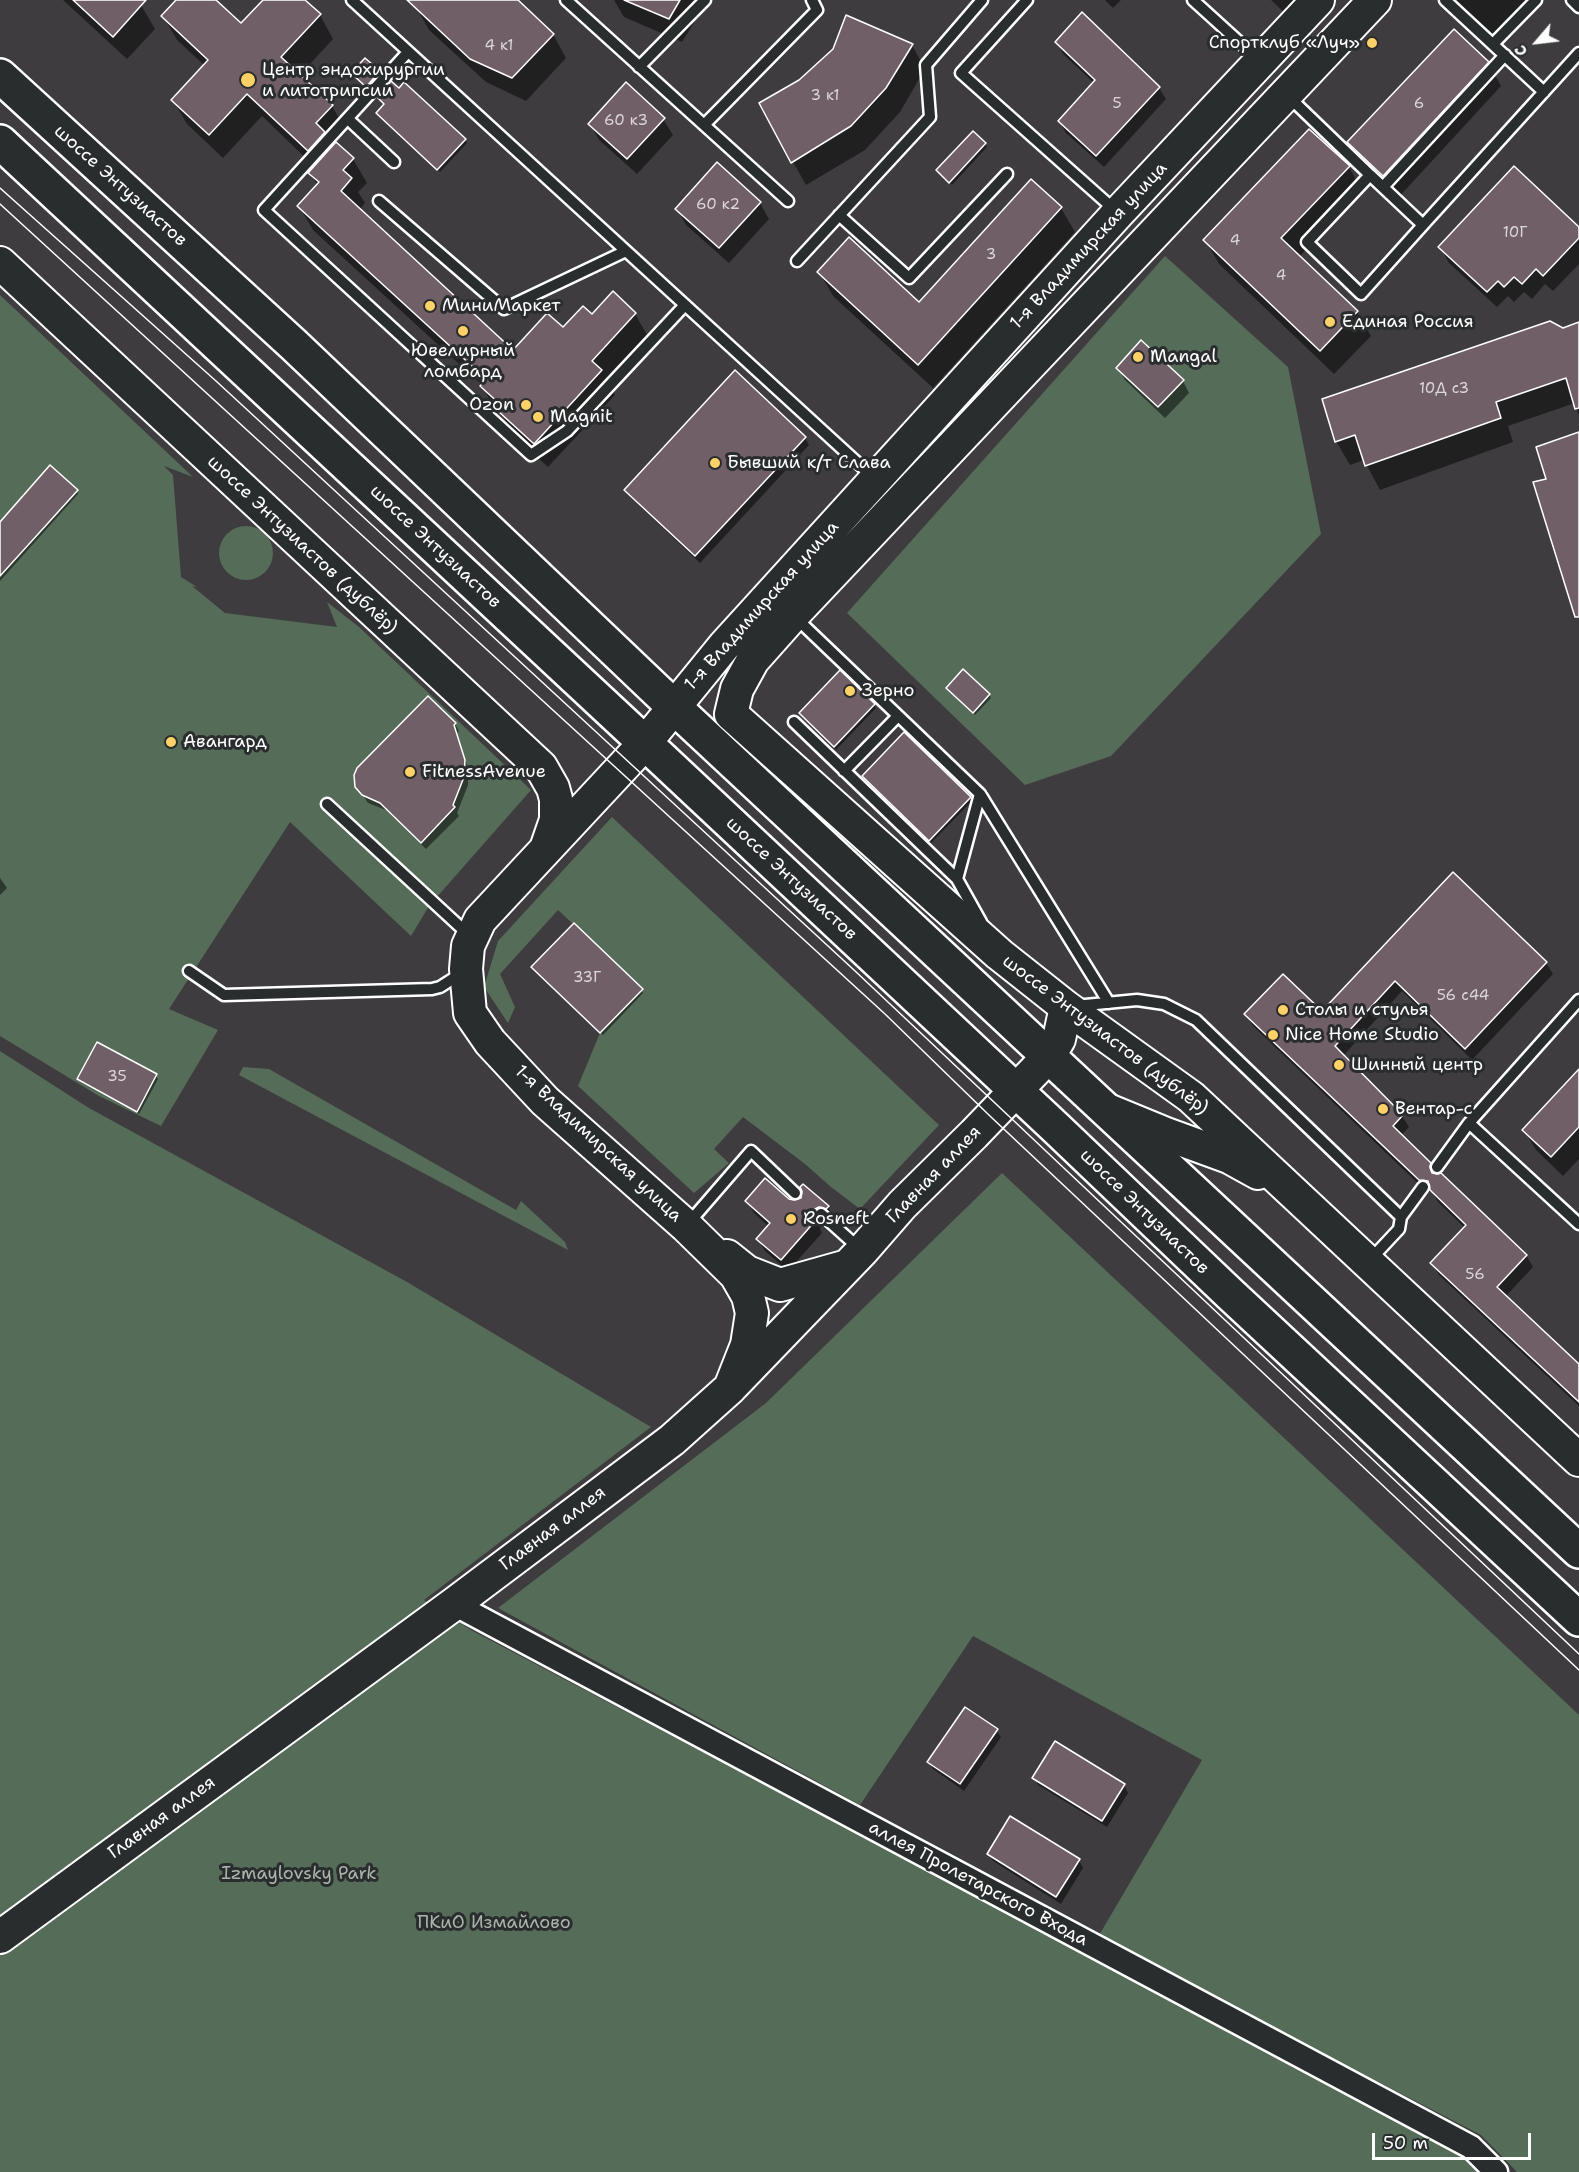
<!DOCTYPE html>
<html>
<head>
<meta charset="utf-8">
<style>
  body { margin:0 }
  #map { position:relative; width:1579px; height:2172px; overflow:hidden; background:#3f3c3f; font-family:"Shantell Sans",sans-serif }
  canvas { display:block }
  .north { position:absolute; left:1507px; top:12px; width:60px; height:60px; -webkit-text-stroke:4px #2a2d2e; paint-order:stroke; rotate:242deg; font-size:16px; font-weight:700; line-height:24px; text-align:center; color:#fff }
  .north::after { content:''; display:block; margin:auto; width:21px; height:27px; background:#fff; clip-path:polygon(50% 0,100% 100%,50% 72%,0 100%) }
  .scale { position:absolute; left:1372px; top:2133px; width:159px; height:27px; box-sizing:border-box; border:3px solid #fff; border-top:0; padding-left:8px; font-size:18px; line-height:21px; white-space:nowrap; color:#fff; -webkit-text-stroke:4px #2a2d2e; paint-order:stroke }
</style>
</head>
<body>
<div id="map">
<canvas width="1579" height="2172"></canvas>
<div class="north">С</div>
<div class="scale">50 m</div>
</div>
<script>
const ctx = document.querySelector('canvas').getContext('2d');
ctx.lineJoin = 'round';
function fill(path, color) {
  ctx.fillStyle = color;
  ctx.fill(path, 'evenodd');
}
function poly(rows) {
  const path = new Path2D();
  for (const r of rows) {
    if (r.length === 3) {
      path.moveTo(r[0] + r[2], r[1]);
      path.arc(r[0], r[1], r[2], 0, 2 * Math.PI);
      continue;
    }
    path.moveTo(r[0], r[1]);
    for (let i = 2; i < r.length; i += 2) path.lineTo(r[i], r[i + 1]);
  }
  return path;
}
function strokePath(path, color, width, dash) {
  ctx.strokeStyle = color;
  ctx.lineWidth = width;
  ctx.lineCap = dash ? 'butt' : 'round';
  ctx.setLineDash(dash || []);
  ctx.stroke(path);
}
function drawText(font, color, halo, rows, align = 'center') {
  ctx.font = font + ' "Shantell Sans",sans-serif';
  ctx.lineWidth = 6;
  ctx.setLineDash([]);
  ctx.textBaseline = 'middle';
  ctx.strokeStyle = halo;
  ctx.fillStyle = color;
  for (const [text, x, y, turn = 0] of rows) {
    ctx.save();
    ctx.translate(x, y);
    ctx.rotate((+turn || 0) * Math.PI / 180);
    ctx.textAlign = isNaN(turn) ? turn : align;
    if (halo) ctx.strokeText(text, 0, 0);
    ctx.fillText(text, 0, 0);
    ctx.restore();
  }
}
const green = poly([
  [1165,256,1288,367,1321,534,1111,756,1025,785,847,613],
  [0,295,193,477,164,466,173,475,181,577,197,587,192,586,225,613,337,627,327,602,359,627,531,790,429,906,411,936,290,822,169,1009,218,1030,161,1126,99,1096,0,1036],
  [246,553,27],
  [612,817,939,1125,860,1209,831,1187,805,1164,743,1117,714,1149,729,1163,694,1193,578,1086,600,1033,642,988,558,910,500,974,515,1007,508,1023,484,987,498,941],
  [0,1051,89,1108,407,1282,651,1427,424,1600,471,1630,1465,2154,1483,2172,0,2172],
  [243,1067,269,1069,516,1210,521,1201,565,1242,568,1250,239,1075],
  [1002,1173,1579,1715,1579,2172,1517,2172,1481,2135,1098,1937,1202,1760,973,1636,860,1805,498,1608,766,1403]
]);
const shadow = poly([
  [63,0,136,0,141,5,155,29,127,59],
  [178,0,214,0,241,26,265,0,303,0,320,15,333,39,299,76,332,106,345,129,331,145,333,148,336,144,353,159,367,183,358,192,365,203,359,210,513,352,592,317,613,294,635,314,649,338,608,382,615,395,548,467,514,436,504,418,495,410,482,385,313,230,299,206,318,186,310,173,315,167,262,116,223,158,187,124,173,100,205,66,177,40,163,16],
  [412,0,516,0,553,34,566,58,526,101,486,82,429,30],
  [614,0,708,0,682,42,624,17],
  [1105,0,1121,0,1113,8],
  [1271,0,1300,0,1287,15],
  [1455,0,1532,0,1493,42,1462,13],
  [1057,42,1159,88,1166,99,1104,167,1066,133,1059,121,1094,83,1063,54],
  [912,45,925,69,900,112,865,150,806,185,793,162],
  [365,60,381,76,369,89,355,76],
  [1488,62,1501,86,1397,199,1362,166,1349,142],
  [380,116,465,140,467,143,440,172],
  [663,119,673,135,637,174,599,140,590,124],
  [985,144,987,147,952,185,939,173],
  [1349,167,1362,191,1299,257,1357,312,1371,336,1334,374,1219,264,1205,240],
  [1031,181,1061,208,1075,232,933,388,833,296,819,272,919,304],
  [760,203,769,219,729,263,686,225,677,209],
  [1579,229,1579,264,1553,291,1545,284,1532,299,1524,292,1514,302,1508,296,1497,307,1449,263,1440,247],
  [1579,324,1579,416,1575,403,1508,426,1513,442,1380,490,1364,460,1350,465,1336,441,1563,330],
  [1118,368,1183,381,1189,393,1165,418,1125,380],
  [805,438,809,445,700,563,630,497,625,490],
  [77,491,78,494,0,581,0,524],
  [948,688,989,695,991,698,975,715],
  [428,698,455,724,459,731,457,733,468,769,468,785,457,813,459,816,426,849,386,810,368,803,357,786],
  [874,705,876,708,836,750,801,714],
  [864,776,970,798,972,801,931,843],
  [1453,874,1546,963,1553,974,1472,1060,1402,991,1343,1056,1402,1116,1409,1127,1400,1136,1430,1164,1437,1176,1526,1255,1533,1267,1505,1297,1579,1366,1579,1406,1439,1275,1432,1263,1465,1228,1438,1202,1432,1192,1427,1192,1253,1026,1246,1015,1322,1013],
  [0,878,7,888,0,895],
  [535,971,641,990,643,993,603,1035],
  [1579,1071,1579,1159,1563,1176,1536,1150,1524,1130],
  [156,1076,158,1079,139,1114,80,1082,79,1079],
  [747,1201,789,1201,828,1207,835,1219,826,1218,821,1221,820,1229,822,1233,788,1271,765,1251,758,1239,769,1227,754,1213],
  [812,1206,825,1207,829,1211],
  [996,1730,1001,1737,964,1791,933,1769,929,1762],
  [1034,1778,1124,1785,1128,1793,1107,1827,1038,1785],
  [988,1854,1079,1860,1083,1868,1061,1904,993,1861]
]);
const building = poly([
  [73,0,146,0,113,37,73,0],
  [176,0,216,0,241,23,263,0,305,0,321,14,281,57,333,105,316,123,325,132,308,151,247,94,209,135,171,100,208,60,161,16,176,0],
  [407,0,518,0,554,34,512,78,470,59,407,0],
  [624,0,680,0,669,19,624,0],
  [1082,12,1160,87,1096,156,1058,121,1095,80,1055,42,1082,12],
  [846,15,913,44,886,88,851,126,791,163,759,103,799,80,833,49,846,15],
  [1454,29,1489,62,1383,176,1347,142,1454,29],
  [365,58,380,71,366,87,351,73,365,58],
  [391,81,399,88,404,82,466,139,437,170,376,113,384,104,377,97,391,81],
  [626,82,665,118,627,159,588,124,626,82],
  [1309,129,1350,166,1281,238,1358,311,1320,351,1203,240,1309,129],
  [973,131,986,143,949,183,936,170,973,131],
  [336,142,354,158,343,170,352,178,341,191,513,350,547,313,563,327,583,306,592,314,613,291,636,313,592,361,602,370,534,444,499,412,503,407,480,386,486,379,297,206,319,182,308,173,336,142],
  [717,162,761,202,719,248,675,209,717,162],
  [1514,166,1579,227,1579,238,1543,276,1536,269,1522,284,1514,277,1504,287,1498,281,1487,292,1438,247,1514,166],
  [1031,179,1062,207,918,365,817,272,849,237,919,302,1031,179],
  [1550,321,1563,328,1579,322,1579,408,1575,409,1566,378,1496,402,1501,418,1365,466,1355,435,1335,442,1322,399,1550,321],
  [1141,340,1184,380,1158,407,1116,368,1141,340],
  [735,370,806,437,695,556,624,490,735,370],
  [1579,432,1579,617,1575,617,1533,482,1546,479,1536,447,1579,432],
  [50,465,78,490,0,576,0,522,50,465],
  [963,669,990,694,973,713,946,688,963,669],
  [840,670,875,704,834,747,799,713,840,670],
  [428,696,456,723,454,725,465,760,464,777,453,805,455,807,421,843,380,803,362,795,355,787,354,775,357,768,428,696],
  [904,732,971,797,929,841,862,776,904,732],
  [1453,872,1547,962,1465,1049,1395,981,1335,1046,1403,1115,1393,1126,1431,1163,1430,1167,1432,1173,1437,1174,1441,1173,1527,1255,1497,1287,1579,1364,1579,1402,1430,1263,1466,1225,1430,1190,1428,1181,1419,1180,1244,1014,1283,974,1322,1011,1453,872],
  [574,923,643,989,600,1033,531,967,574,923],
  [97,1042,157,1074,137,1112,77,1079,97,1042],
  [1579,1069,1579,1127,1551,1157,1522,1130,1579,1069],
  [765,1178,789,1199,794,1200,801,1198,802,1191,800,1187,803,1184,829,1206,826,1209,819,1207,815,1209,814,1216,816,1220,781,1260,756,1239,770,1223,745,1201,765,1178],
  [965,1707,998,1729,960,1784,927,1762,965,1707],
  [1055,1741,1125,1784,1102,1821,1032,1778,1055,1741],
  [1010,1816,1080,1859,1056,1897,987,1854,1010,1816]
]);
const lane = poly([
  [352,0,873,477],
  [566,0,788,201],
  [1027,0,961,73,1116,211],
  [1193,0,1259,60],
  [1445,0,1544,92],
  [1572,0,1579,7],
  [1493,44,1536,0],
  [408,52,264,210,531,455,567,431,685,305],
  [639,67,705,0],
  [1288,96,1370,175,1307,242,1361,294,1423,225,1370,175],
  [348,119,394,162],
  [704,125,817,10,812,0],
  [1383,187,1505,55],
  [379,201,504,309,626,251],
  [839,215,909,278,1007,174],
  [1423,225,1579,53],
  [797,261,930,117,926,65,982,0],
  [796,618,980,794,957,879,981,922],
  [794,722,957,879],
  [844,771,898,716],
  [980,794,1109,1003],
  [327,804,470,936],
  [189,971,224,995,432,989,440,987,462,973],
  [1075,1006,1137,1000,1164,1004,1196,1020,1401,1217,1399,1229,1370,1260],
  [1469,1123,1579,1224],
  [1437,1167,1469,1123,1579,1000],
  [821,1214,860,1249],
  [1401,1217,1423,1187],
  [687,1225,751,1151,795,1193]
]);
const street = poly([
  [454,1604,1471,2147,1496,2172]
]);
const secondary = poly([
  [1375,0,793,615,753,660,737,689,731,714,999,954,1066,1007,1191,1097,1579,1460],
  [0,263,541,767,553,788,556,799,556,820,547,846],
  [1110,1111,1166,1134,1229,1157,1258,1173],
  [727,1256,747,1272,780,1285,844,1267],
  [730,1388,747,1345,752,1313,748,1296,736,1275,686,1226,545,1101,490,1042,470,1013,466,969,468,946,480,920,645,743,724,646,1118,213,1318,0],
  [0,1937,454,1604,672,1440,730,1388,862,1251,902,1205,974,1134,1049,1056,1059,1039,1066,1007]
]);
const primary = poly([
  [0,76,294,345,673,706,1579,1551],
  [0,142,645,743,1056,1128,1229,1293,1579,1619]
]);
const tram = poly([
  [0,188,216,381,854,970,1579,1654],
  [0,204,885,1014,991,1117,1579,1670]
]);
const markers = [
  [1372,43,6,"#ffd166"],
  [248,80,8,"#ffd166"],
  [430,306,6,"#ffd166"],
  [1330,322,6,"#ffd166"],
  [463,331,6,"#ffd166"],
  [1138,357,6,"#ffd166"],
  [526,405,6,"#ffd166"],
  [538,417,6,"#ffd166"],
  [715,463,6,"#ffd166"],
  [850,691,6,"#ffd166"],
  [171,742,6,"#ffd166"],
  [410,772,6,"#ffd166"],
  [1283,1010,6,"#ffd166"],
  [1273,1035,6,"#ffd166"],
  [1339,1065,6,"#ffd166"],
  [1383,1109,6,"#ffd166"],
  [791,1219,6,"#ffd166"]
];
const numberNames = [
  ["4 к1",499,46],
  ["3 к1",825,96],
  ["5",1117,104],
  ["6",1419,104],
  ["60 к3",626,121],
  ["60 к2",718,205],
  ["10Г",1515,233],
  ["4",1235,241],
  ["3",991,255],
  ["4",1281,276],
  ["10Д с3",1444,389],
  ["33Г",587,978],
  ["56 с44",1463,996],
  ["35",117,1077],
  ["56",1475,1275]
];
const poiNames = [
  ["Спортклуб «Луч»",1360,43,"right"],
  ["Центр эндохирургии",262,70],
  ["и литотрипсии",262,91],
  ["МиниМаркет",442,306],
  ["Единая Россия",1342,322],
  ["Ювелирный",463,351,"center"],
  ["ломбард",463,372,"center"],
  ["Mangal",1150,357],
  ["Ozon",514,405,"right"],
  ["Magnit",550,417],
  ["Бывший к/т Слава",727,463],
  ["Зерно",862,691],
  ["Авангард",183,742],
  ["FitnessAvenue",422,772],
  ["Столы и стулья",1295,1010],
  ["Nice Home Studio",1285,1035],
  ["Шинный центр",1351,1065],
  ["Вентар-с",1395,1109],
  ["Rosneft",803,1219]
];
const streetNames = [
  ["шоссе Энтузиастов",120,186,42],
  ["1-я Владимирская улица",1089,246,-47],
  ["шоссе Энтузиастов (дублёр)",302,545,43],
  ["шоссе Энтузиастов",435,547,43],
  ["1-я Владимирская улица",762,606,-48],
  ["шоссе Энтузиастов",791,879,43],
  ["шоссе Энтузиастов (дублёр)",1105,1035,37],
  ["1-я Владимирская улица",598,1144,43],
  ["Главная аллея",934,1175,-46],
  ["шоссе Энтузиастов",1144,1212,44],
  ["Главная аллея",553,1529,-37],
  ["Главная аллея",162,1818,-36],
  ["аллея Пролетарского Входа",978,1884,28]
];
const parkNames = [
  ["Izmaylovsky Park",299,1874],
  ["ПКиО Измайлово",494,1923]
];
fill(green, '#556c59');
fill(shadow, '#0007');
fill(building, '#715f68');
strokePath(building, '#fff', 1.5);
strokePath(lane, '#fff', 15);
strokePath(street, '#fff', 27);
strokePath(secondary, '#fff', 36);
strokePath(primary, '#fff', 38);
strokePath(lane, '#2a2d2e', 10);
strokePath(street, '#2a2d2e', 22);
strokePath(secondary, '#2a2d2e', 32);
strokePath(primary, '#2a2d2e', 33);
strokePath(tram, '#fff', 1.5);
for (const [x, y, r, color] of markers) {
  const dot = new Path2D();
  dot.arc(x, y, r, 0, 2 * Math.PI);
  ctx.fillStyle = color;
  ctx.fill(dot);
  strokePath(dot, '#2a2d2e', 2);
}
drawText('15px', '#dcd7d9', null, numberNames);
drawText('18px', '#fff', '#2a2d2e', poiNames, 'left');
drawText('18px', '#fff', '#2a2d2e', streetNames);
drawText('18px', '#aab6ac', '#2a2d2e', parkNames);
</script>
</body>
</html>
